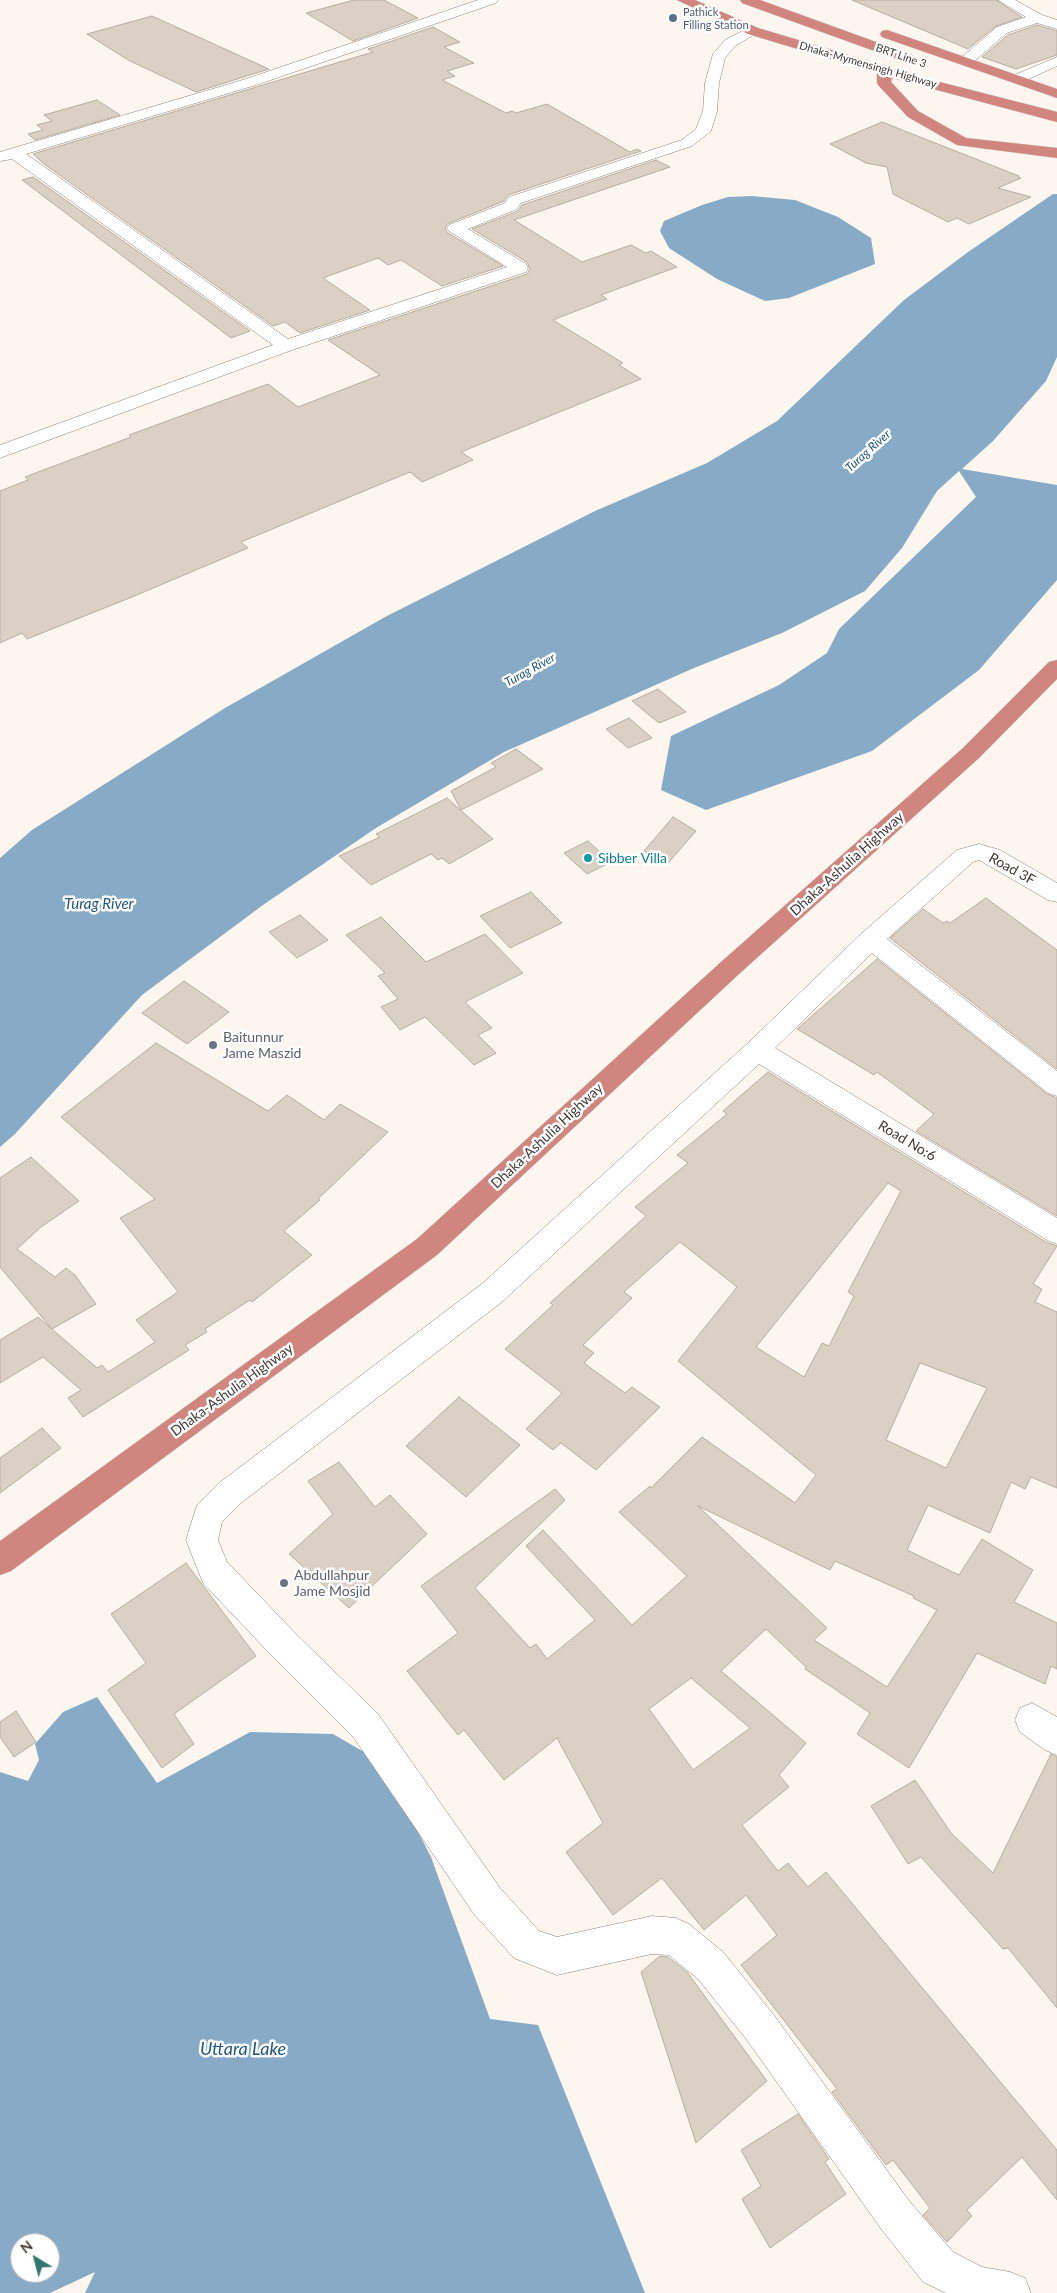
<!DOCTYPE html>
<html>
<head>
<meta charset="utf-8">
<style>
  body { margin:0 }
  #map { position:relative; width:1057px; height:2293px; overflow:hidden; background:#fdf6ef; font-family:Lato,sans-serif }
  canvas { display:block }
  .north { position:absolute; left:10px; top:2233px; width:50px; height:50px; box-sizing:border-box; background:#fff; border:1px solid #b3b1af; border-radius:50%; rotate:323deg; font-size:14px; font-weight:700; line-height:20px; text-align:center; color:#403b37 }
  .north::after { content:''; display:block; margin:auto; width:18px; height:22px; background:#32776c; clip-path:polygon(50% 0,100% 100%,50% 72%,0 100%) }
</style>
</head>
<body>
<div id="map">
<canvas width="1057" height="2293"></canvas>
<div class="north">N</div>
</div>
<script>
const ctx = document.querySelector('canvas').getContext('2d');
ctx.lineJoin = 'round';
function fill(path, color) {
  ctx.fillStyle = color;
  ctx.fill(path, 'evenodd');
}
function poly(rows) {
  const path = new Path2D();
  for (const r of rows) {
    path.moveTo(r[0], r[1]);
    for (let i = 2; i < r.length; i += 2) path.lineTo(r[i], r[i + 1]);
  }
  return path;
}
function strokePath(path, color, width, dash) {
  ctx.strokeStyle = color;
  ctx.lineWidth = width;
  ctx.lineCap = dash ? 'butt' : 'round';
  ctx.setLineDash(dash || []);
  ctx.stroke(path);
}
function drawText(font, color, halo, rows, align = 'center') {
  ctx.font = font + ' Lato,sans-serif';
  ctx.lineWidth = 5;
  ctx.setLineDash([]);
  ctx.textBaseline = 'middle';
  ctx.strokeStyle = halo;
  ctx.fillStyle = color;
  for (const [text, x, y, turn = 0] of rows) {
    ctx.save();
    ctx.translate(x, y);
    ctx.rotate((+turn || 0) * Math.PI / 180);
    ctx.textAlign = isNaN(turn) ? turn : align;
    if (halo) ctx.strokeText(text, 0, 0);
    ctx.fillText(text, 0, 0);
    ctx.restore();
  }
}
const water = poly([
  [1053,194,1057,194,1057,357,1046,381,993,441,962,469,1057,485,1057,580,979,670,872,751,706,810,661,790,671,736,779,685,827,653,839,629,976,497,959,471,937,491,902,548,865,591,782,633,694,668,504,752,376,828,263,905,142,995,15,1134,0,1147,0,858,32,830,225,708,385,617,595,511,707,463,777,421,904,300,968,252],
  [752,196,795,200,838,217,871,238,875,264,789,298,765,301,717,279,669,248,660,231,664,221,702,205,728,197],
  [97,1697,157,1783,250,1732,333,1734,383,1763,431,1857,490,2019,538,2025,645,2293,85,2293,95,2272,50,2293,0,2293,0,1772,28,1781,39,1760,35,1744,63,1712],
  [20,2243,50,2243,50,2273,20,2273]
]);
const building = poly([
  [354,0,384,0,418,18,353,41,306,13,354,0],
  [852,0,996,0,1022,17,996,26,968,49,852,0],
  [152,16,269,69,196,92,128,60,87,34,152,16],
  [1037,25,1057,31,1057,55,1016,69,982,57,1008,35,1037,25],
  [433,27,460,42,444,47,474,63,447,71,455,76,442,80,506,113,512,111,516,113,547,104,630,152,637,149,641,151,508,195,504,201,447,224,445,229,448,233,503,266,442,286,401,260,388,265,378,258,323,278,370,310,312,329,300,333,285,322,273,326,44,164,33,154,373,52,368,49,433,27],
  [97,100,120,115,35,140,28,134,43,130,37,125,52,121,44,115,97,100],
  [882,122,1019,176,1018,177,1021,178,998,188,1031,197,969,224,957,218,948,222,893,194,887,167,866,163,830,144,882,122],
  [656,160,670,167,514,220,582,262,631,245,646,253,651,251,677,267,601,295,607,299,553,320,623,363,619,365,641,379,461,452,473,460,422,482,410,472,241,542,248,548,132,597,27,639,22,633,0,643,0,491,28,480,25,477,131,437,129,435,268,384,298,407,380,375,328,340,527,274,530,269,527,262,472,229,518,211,522,205,656,160],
  [33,177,250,331,231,338,22,180,33,177],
  [658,689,686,712,659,723,632,701,658,689],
  [629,718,652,738,628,748,606,729,629,718],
  [516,749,543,769,461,810,451,791,496,767,491,763,516,749],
  [447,798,493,839,449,864,442,858,438,860,431,854,371,885,339,856,380,837,376,834,447,798],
  [673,817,696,831,669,862,644,851,673,817],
  [588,841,611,862,587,874,564,853,588,841],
  [531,892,562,923,510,948,480,916,531,892],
  [986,898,1057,950,1057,1069,890,938,923,909,943,923,947,921,950,923,986,898],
  [300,915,328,940,297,958,269,932,300,915],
  [381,917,426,962,485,934,523,973,465,1002,492,1028,478,1035,496,1053,474,1065,425,1017,400,1030,381,1007,398,999,378,976,385,973,346,935,381,917],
  [877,959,1047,1094,1057,1098,1057,1216,916,1131,934,1114,877,1072,874,1075,797,1029,877,959],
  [184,981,229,1012,187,1044,142,1013,184,981],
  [156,1043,268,1111,287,1095,324,1120,340,1104,388,1132,318,1199,320,1200,284,1231,312,1255,252,1302,250,1300,205,1329,207,1332,185,1345,189,1350,83,1417,68,1398,81,1390,43,1357,0,1383,0,1340,38,1317,97,1368,102,1365,108,1372,155,1342,136,1320,178,1292,120,1218,155,1199,61,1117,156,1043],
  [768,1072,1046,1242,1057,1246,1033,1284,1042,1289,1035,1302,1057,1312,1057,1488,1031,1477,1025,1489,1011,1482,990,1533,928,1505,907,1550,959,1575,982,1539,1033,1570,1014,1602,1057,1623,1057,1669,1051,1666,1045,1684,977,1653,909,1768,857,1734,870,1713,805,1669,806,1667,766,1629,721,1671,806,1743,779,1775,789,1787,742,1825,778,1871,788,1863,808,1887,826,1872,1057,2150,1057,2200,1022,2157,967,2210,972,2216,947,2242,923,2215,930,2208,893,2160,886,2165,832,2092,837,2089,741,1965,777,1935,746,1895,704,1930,662,1878,613,1915,566,1852,603,1823,557,1738,504,1780,464,1730,458,1735,407,1671,458,1633,421,1586,555,1489,565,1500,475,1588,530,1648,536,1644,547,1659,595,1620,526,1546,543,1530,632,1625,687,1576,619,1512,650,1486,651,1488,702,1437,795,1503,816,1475,678,1361,737,1287,680,1242,624,1292,632,1298,583,1345,594,1353,584,1363,625,1393,632,1387,660,1407,596,1470,561,1443,553,1450,526,1429,562,1393,505,1349,553,1305,550,1303,646,1216,635,1207,688,1163,677,1155,727,1114,723,1111,768,1072],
  [888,1183,901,1191,848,1292,854,1296,829,1346,822,1343,804,1377,756,1347,888,1183],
  [920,1363,987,1388,946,1468,886,1440,920,1363],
  [698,1506,830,1570,835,1561,914,1596,913,1598,937,1610,887,1687,814,1640,827,1628,698,1506],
  [691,1678,750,1728,693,1770,649,1709,691,1678],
  [31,1157,79,1201,41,1227,17,1249,55,1277,66,1268,75,1275,96,1304,52,1329,0,1267,0,1178,31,1157],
  [459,1397,520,1445,466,1497,406,1446,459,1397],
  [42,1428,61,1448,0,1493,0,1458,42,1428],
  [339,1462,375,1507,390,1495,427,1534,349,1608,289,1554,333,1514,308,1481,339,1462],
  [186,1563,256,1656,174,1714,194,1744,162,1768,108,1690,146,1663,111,1614,186,1563],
  [16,1711,36,1742,14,1757,0,1737,0,1722,16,1711],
  [1051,1754,1057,1757,1057,2008,1008,1948,1003,1949,921,1857,908,1864,871,1806,915,1780,951,1833,993,1873,1051,1754],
  [660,1956,668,1957,687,1972,767,2081,696,2143,641,1972,660,1956],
  [798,2114,829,2159,825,2162,846,2194,770,2248,742,2199,761,2186,741,2150,798,2114]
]);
const street = poly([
  [478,0,498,0,496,3,256,85,26,154,288,339,507,267,449,231,447,228,449,225,505,203,509,197,682,140,696,129,703,111,705,83,713,54,725,40,748,28,753,27,760,31,735,46,725,58,719,83,717,111,711,131,692,146,521,203,517,209,468,229,526,264,528,268,526,272,292,350,0,458,0,445,273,345,12,159,0,161,0,152,246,79,478,0],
  [998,0,1015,0,1042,15,1057,20,1057,29,1037,23,1007,33,972,63,962,63,960,60,962,57,997,27,1026,17,998,0],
  [1057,57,1057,66,1022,82,1012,82,1010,79,1012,76,1057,57],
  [979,844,1000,850,1057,883,1057,902,1048,900,979,860,973,862,887,939,1057,1071,1057,1096,1048,1093,872,953,775,1048,1057,1218,1057,1244,1047,1240,759,1064,503,1301,241,1503,222,1522,218,1540,227,1562,297,1635,378,1714,500,1888,539,1931,557,1937,652,1916,676,1918,689,1924,724,1953,773,2014,910,2202,953,2252,982,2267,1010,2272,1025,2278,1031,2293,946,2293,923,2282,882,2230,747,2040,698,1979,669,1955,652,1954,557,1975,514,1958,474,1914,354,1738,273,1657,203,1583,186,1540,197,1505,219,1483,483,1283,748,1043,862,933,957,850,979,844],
  [1032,1703,1057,1717,1057,1755,1045,1750,1020,1732,1015,1720,1020,1708,1032,1703]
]);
const highway = poly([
  [677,0,695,0,758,28,882,65,890,66,892,69,916,76,1057,112,1057,122,892,78,891,82,918,111,966,138,1057,148,1057,158,957,145,908,117,879,86,877,83,877,73,748,34,677,0],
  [740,0,760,0,912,55,914,58,912,61,902,61,742,3,740,0],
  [887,30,1057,89,1057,98,882,37,880,34,882,31,887,30],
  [1057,660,1057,679,979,758,739,974,437,1255,11,1571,0,1575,0,1541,417,1239,721,962,963,748,1049,662,1057,660]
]);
const markers = [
  [673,18,5,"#5c6f8a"],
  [588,858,5,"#0f9aa8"],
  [213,1045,5,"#6b7280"],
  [284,1583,5,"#6b7280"]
];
const farServicenames = [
  ["Pathick",683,12],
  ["Filling Station",683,25]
];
const farStreetnames = [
  ["BRT Line 3",901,56,19],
  ["Dhaka-Mymensingh Highway",868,65,16]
];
const farWaternames = [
  ["Turag River",868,451,-42],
  ["Turag River",530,670,-29]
];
const cultureNames = [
  ["Sibber Villa",598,858]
];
const streetNames = [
  ["Dhaka-Ashulia Highway",847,864,-42],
  ["Road 3F",1012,869,29],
  ["Dhaka-Ashulia Highway",547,1136,-43],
  ["Road No:6",907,1141,31],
  ["Dhaka-Ashulia Highway",232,1390,-36]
];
const worshipNames = [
  ["Baitunnur",223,1037],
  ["Jame Maszid",223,1053],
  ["Abdullahpur",294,1575],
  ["Jame Mosjid",294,1591]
];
const waterNames = [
  ["Turag River",99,904]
];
const nearWaternames = [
  ["Uttara Lake",243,2049]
];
fill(water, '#87aac7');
fill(building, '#dad0c3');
strokePath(building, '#b7ada1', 1);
strokePath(street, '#8c8176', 1);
strokePath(highway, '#d5d4d3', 1);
fill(street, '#fff');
fill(highway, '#d0857e');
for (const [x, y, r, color] of markers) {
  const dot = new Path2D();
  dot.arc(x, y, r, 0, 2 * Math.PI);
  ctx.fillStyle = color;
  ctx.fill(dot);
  strokePath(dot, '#fff', 2);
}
drawText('11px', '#4e5e75', '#fff', farServicenames, 'left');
drawText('11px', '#403b37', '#fff', farStreetnames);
drawText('italic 12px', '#1f567e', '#fff', farWaternames);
drawText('14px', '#0d838f', '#fff', cultureNames, 'left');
drawText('14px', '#403b37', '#fff', streetNames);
drawText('14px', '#5b616d', '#fff', worshipNames, 'left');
drawText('italic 15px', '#1f567e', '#fff', waterNames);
drawText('italic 18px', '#1f567e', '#fff', nearWaternames);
</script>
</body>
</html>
